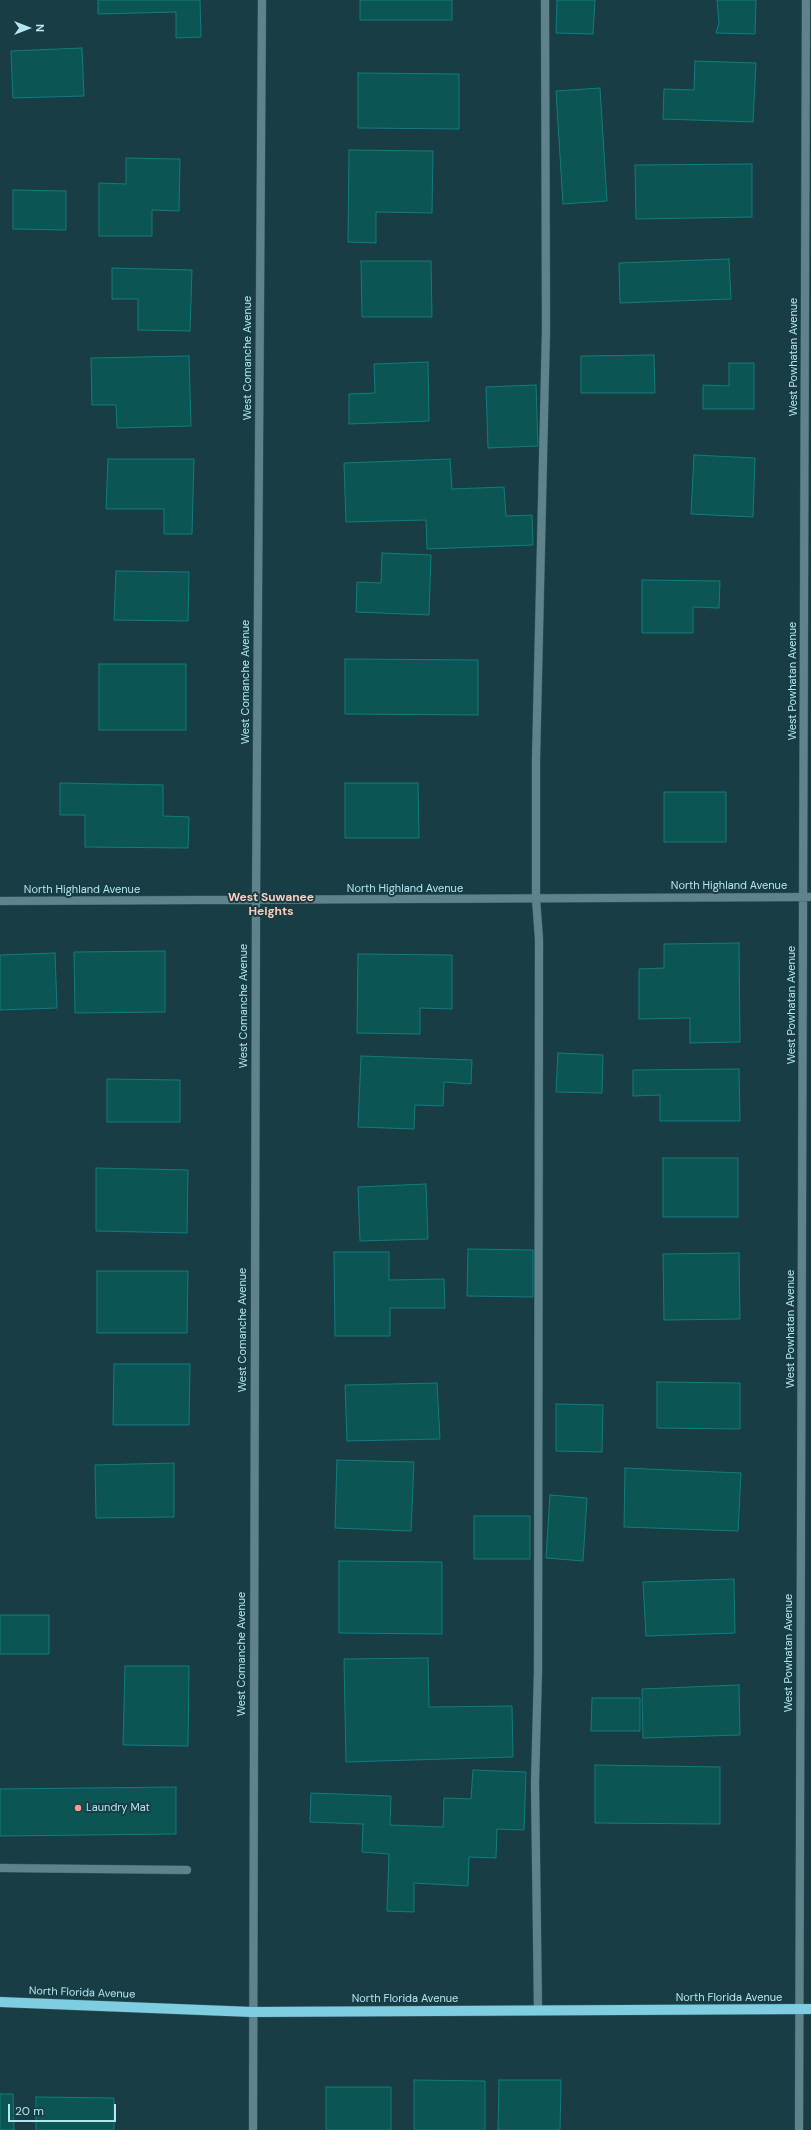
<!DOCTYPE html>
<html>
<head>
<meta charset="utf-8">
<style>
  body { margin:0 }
  #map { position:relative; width:811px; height:2130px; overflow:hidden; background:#183d45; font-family:"DM Sans",sans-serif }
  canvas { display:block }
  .north { position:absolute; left:8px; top:8px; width:40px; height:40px; -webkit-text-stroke:3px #183d45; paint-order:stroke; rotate:90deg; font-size:11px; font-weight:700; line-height:16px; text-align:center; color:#b3e5f2 }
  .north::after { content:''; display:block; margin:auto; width:14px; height:18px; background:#b3e5f2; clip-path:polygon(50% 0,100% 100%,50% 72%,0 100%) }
  .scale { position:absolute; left:8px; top:2104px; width:108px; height:18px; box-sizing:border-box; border:2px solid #b3e5f2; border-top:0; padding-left:5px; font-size:12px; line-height:14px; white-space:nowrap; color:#b3e5f2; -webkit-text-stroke:3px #183d45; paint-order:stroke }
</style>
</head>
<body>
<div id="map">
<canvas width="811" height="2130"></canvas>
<div class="north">N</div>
<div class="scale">20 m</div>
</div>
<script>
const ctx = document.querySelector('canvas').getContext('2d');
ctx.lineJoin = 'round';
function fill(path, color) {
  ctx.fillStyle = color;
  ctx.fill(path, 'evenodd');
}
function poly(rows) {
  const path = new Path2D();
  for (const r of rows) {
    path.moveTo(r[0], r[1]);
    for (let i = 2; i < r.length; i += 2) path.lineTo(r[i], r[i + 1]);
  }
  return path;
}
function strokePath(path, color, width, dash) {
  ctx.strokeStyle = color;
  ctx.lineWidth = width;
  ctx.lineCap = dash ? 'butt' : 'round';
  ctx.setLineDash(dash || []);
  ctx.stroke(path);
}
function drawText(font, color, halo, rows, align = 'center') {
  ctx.font = font + ' "DM Sans",sans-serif';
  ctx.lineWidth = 4;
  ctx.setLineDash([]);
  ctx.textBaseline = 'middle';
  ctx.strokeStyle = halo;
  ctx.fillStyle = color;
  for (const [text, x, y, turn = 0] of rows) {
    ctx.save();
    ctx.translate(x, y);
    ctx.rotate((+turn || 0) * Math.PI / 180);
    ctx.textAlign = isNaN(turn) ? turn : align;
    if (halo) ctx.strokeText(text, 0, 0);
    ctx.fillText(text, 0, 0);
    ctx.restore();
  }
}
const building = poly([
  [98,0,200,0,201,37,176,38,176,12,98,14,98,0],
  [360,0,452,0,452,20,360,20,360,0],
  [557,0,595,0,593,34,556,33,557,0],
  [717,0,756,0,755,34,716,33,719,23,717,0],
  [82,48,84,96,13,98,11,51,82,48],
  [695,61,756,63,753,122,663,119,664,89,694,90,695,61],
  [358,73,459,74,459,129,358,128,358,73],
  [600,88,607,201,563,204,556,91,600,88],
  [349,150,433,151,432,213,376,212,376,243,348,242,349,150],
  [126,158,180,159,179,211,152,210,152,236,99,236,99,183,126,184,126,158],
  [752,164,752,217,636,219,635,165,752,164],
  [13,190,66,191,66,230,13,229,13,190],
  [729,259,731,299,620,303,619,263,729,259],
  [361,261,431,261,432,317,362,317,361,261],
  [112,268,192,270,190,331,138,330,138,299,112,299,112,268],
  [654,355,655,393,581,393,581,356,654,355],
  [189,356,191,426,117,428,116,405,92,405,91,358,189,356],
  [428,362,429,421,349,424,349,394,375,393,374,364,428,362],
  [729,363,754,363,754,409,703,409,703,385,729,386,729,363],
  [536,385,538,446,488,448,486,387,536,385],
  [694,455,755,458,753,517,691,514,694,455],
  [108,459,194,459,192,534,164,534,164,509,106,509,108,459],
  [450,459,452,489,504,487,506,516,532,515,533,545,427,549,426,520,346,522,344,463,450,459],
  [382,553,431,555,429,615,356,612,357,582,381,583,382,553],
  [116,571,189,572,188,621,114,620,116,571],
  [642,580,720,581,719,608,693,607,693,633,642,633,642,580],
  [345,659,478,660,478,715,345,714,345,659],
  [99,664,186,664,186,730,99,730,99,664],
  [60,783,163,785,163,816,189,817,188,848,85,847,85,815,60,815,60,783],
  [345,783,418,783,419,838,345,838,345,783],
  [664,792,726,792,726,842,664,842,664,792],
  [739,943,740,1042,690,1043,690,1018,639,1019,639,969,664,968,664,944,739,943],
  [165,951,165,1012,75,1013,74,952,165,951],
  [55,953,57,1008,0,1010,0,955,55,953],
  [358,954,452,955,452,1009,420,1008,420,1034,357,1033,358,954],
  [558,1053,603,1055,602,1093,556,1092,558,1053],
  [361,1056,472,1060,471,1084,444,1082,443,1106,415,1105,414,1129,358,1127,361,1056],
  [739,1069,740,1121,660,1121,660,1095,633,1096,633,1070,739,1069],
  [107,1079,180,1080,180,1122,107,1122,107,1079],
  [663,1158,738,1158,738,1217,663,1217,663,1158],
  [96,1168,188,1170,187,1233,96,1231,96,1168],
  [426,1184,428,1239,360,1241,358,1187,426,1184],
  [468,1249,533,1250,533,1297,467,1296,468,1249],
  [334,1252,389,1252,389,1280,444,1279,445,1308,390,1308,390,1336,335,1336,334,1252],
  [739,1253,740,1319,664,1320,663,1254,739,1253],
  [97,1271,188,1271,187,1333,97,1333,97,1271],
  [114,1364,190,1364,189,1425,113,1425,114,1364],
  [657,1382,740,1383,740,1429,657,1428,657,1382],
  [437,1383,440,1439,347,1441,345,1385,437,1383],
  [556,1404,603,1405,602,1452,556,1451,556,1404],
  [337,1460,414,1462,411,1531,335,1528,337,1460],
  [174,1463,174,1517,96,1518,95,1465,174,1463],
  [625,1468,741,1473,738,1531,624,1527,625,1468],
  [550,1495,587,1498,583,1561,546,1558,550,1495],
  [474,1516,530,1516,530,1559,474,1559,474,1516],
  [339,1561,442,1562,442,1634,339,1633,339,1561],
  [734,1579,735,1633,646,1636,643,1582,734,1579],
  [0,1615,49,1615,49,1654,0,1654,0,1615],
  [428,1658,429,1707,512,1706,513,1757,346,1762,344,1659,428,1658],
  [125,1666,189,1666,188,1746,123,1745,125,1666],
  [739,1685,740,1735,643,1738,642,1689,739,1685],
  [592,1698,640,1698,640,1731,591,1731,592,1698],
  [595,1765,720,1767,720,1824,595,1823,595,1765],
  [473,1770,526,1772,524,1830,497,1829,496,1858,469,1857,468,1886,414,1883,414,1912,387,1911,389,1854,362,1852,363,1824,310,1822,311,1793,391,1796,390,1825,443,1827,444,1798,471,1799,473,1770],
  [176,1787,176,1834,0,1836,0,1789,176,1787],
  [414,2080,485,2081,485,2130,414,2130,414,2080],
  [499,2080,561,2080,560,2130,498,2130,499,2080],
  [326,2087,391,2087,391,2130,326,2130,326,2087],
  [0,2094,13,2094,14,2130,0,2130,0,2094],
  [36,2097,114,2098,114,2130,36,2130,36,2097]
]);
const service = poly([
  [0,1868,187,1870],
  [538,2010,535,1783,538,1671,539,939,536,899,536,760,546,330,545,0]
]);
const minor = poly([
  [0,901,811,897],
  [253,2130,256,901,262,0],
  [799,2130,806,0]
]);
const primary = poly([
  [0,2002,252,2012,811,2009]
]);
const markers = [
  [78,1808,4,"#f49e89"]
];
const streetNames = [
  ["West Powhatan Avenue",794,357,-90],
  ["West Comanche Avenue",248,358,-90],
  ["West Powhatan Avenue",793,681,-90],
  ["West Comanche Avenue",246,682,-90],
  ["North Highland Avenue",729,886],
  ["North Highland Avenue",405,889],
  ["North Highland Avenue",82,890],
  ["West Powhatan Avenue",792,1005,-90],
  ["West Comanche Avenue",244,1006,-90],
  ["West Powhatan Avenue",791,1329,-90],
  ["West Comanche Avenue",243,1330,-90],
  ["West Powhatan Avenue",789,1653,-90],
  ["West Comanche Avenue",242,1654,-90],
  ["North Florida Avenue",82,1993,2],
  ["North Florida Avenue",729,1998],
  ["North Florida Avenue",405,1999]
];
const poiNames = [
  ["Laundry Mat",86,1808]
];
const neighbourhoodNames = [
  ["West Suwanee",271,898],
  ["Heights",271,912]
];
fill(building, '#0c5555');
strokePath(building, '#117d7c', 1);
strokePath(service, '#345b64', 9);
strokePath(minor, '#345b64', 9);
strokePath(primary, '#345b64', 11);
strokePath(service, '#5e838c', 8);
strokePath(minor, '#5e838c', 8);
strokePath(primary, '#7fcde0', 10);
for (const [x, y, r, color] of markers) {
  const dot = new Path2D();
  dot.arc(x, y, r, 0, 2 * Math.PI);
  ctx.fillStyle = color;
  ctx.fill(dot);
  strokePath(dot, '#183d45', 1.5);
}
drawText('11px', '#b3e5f2', '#183d45', streetNames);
drawText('11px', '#b3e5f2', '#183d45', poiNames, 'left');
drawText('bold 12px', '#fecbbf', '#183d45', neighbourhoodNames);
</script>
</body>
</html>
